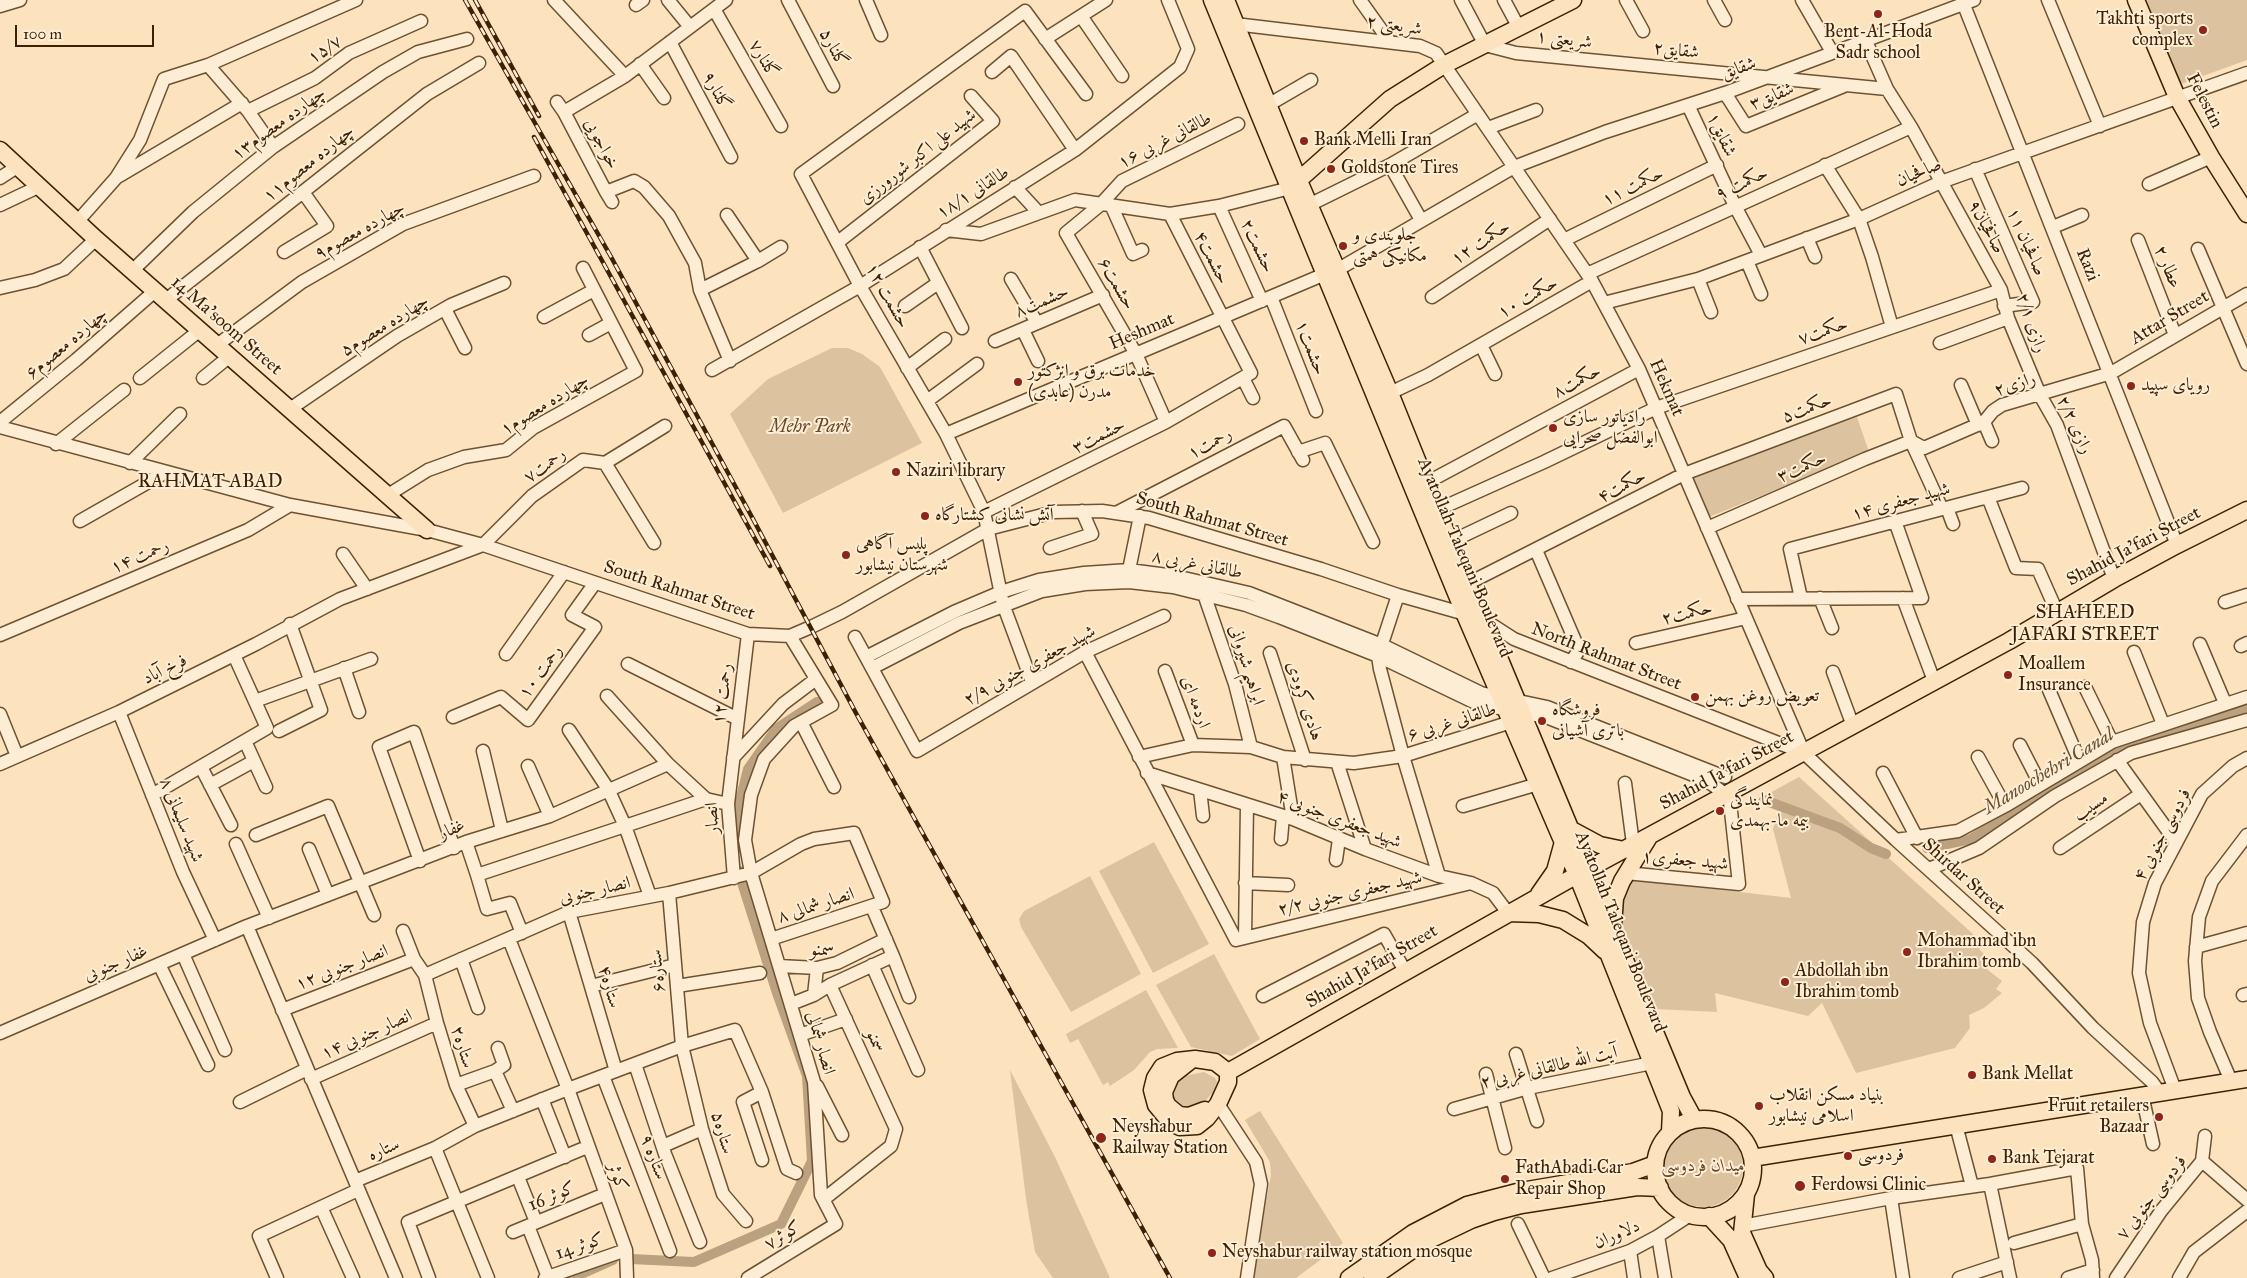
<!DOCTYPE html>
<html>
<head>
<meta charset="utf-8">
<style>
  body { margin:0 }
  #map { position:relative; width:2247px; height:1278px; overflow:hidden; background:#fce3be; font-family:"IM FELL Great Primer",serif }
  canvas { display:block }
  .scale { position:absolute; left:15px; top:25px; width:139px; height:22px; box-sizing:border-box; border:2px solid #3d2104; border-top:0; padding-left:6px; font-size:15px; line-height:18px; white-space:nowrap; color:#3d2104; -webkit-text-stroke:4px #fdedd5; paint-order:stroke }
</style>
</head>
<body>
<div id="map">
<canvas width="2247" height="1278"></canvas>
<div class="scale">100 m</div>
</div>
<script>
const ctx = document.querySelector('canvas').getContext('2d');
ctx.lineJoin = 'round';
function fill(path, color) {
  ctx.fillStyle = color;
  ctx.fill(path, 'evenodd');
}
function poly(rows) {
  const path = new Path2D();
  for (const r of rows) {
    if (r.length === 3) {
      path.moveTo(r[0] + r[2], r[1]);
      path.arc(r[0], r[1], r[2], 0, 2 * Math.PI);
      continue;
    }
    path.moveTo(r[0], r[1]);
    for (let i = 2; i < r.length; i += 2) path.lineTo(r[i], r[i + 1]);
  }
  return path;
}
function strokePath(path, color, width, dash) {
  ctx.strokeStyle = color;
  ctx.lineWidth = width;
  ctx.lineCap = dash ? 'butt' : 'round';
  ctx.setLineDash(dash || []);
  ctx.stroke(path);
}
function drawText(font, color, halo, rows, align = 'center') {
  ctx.font = font + ' "IM FELL Great Primer",Amiri,serif';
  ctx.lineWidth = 4;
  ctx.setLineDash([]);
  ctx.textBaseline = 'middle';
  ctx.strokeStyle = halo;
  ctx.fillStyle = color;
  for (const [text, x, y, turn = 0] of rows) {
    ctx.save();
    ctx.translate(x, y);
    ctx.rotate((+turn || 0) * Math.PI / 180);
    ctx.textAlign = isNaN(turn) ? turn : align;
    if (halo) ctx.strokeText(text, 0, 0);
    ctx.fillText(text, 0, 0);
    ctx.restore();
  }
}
const green = poly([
  [2146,0,2247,0,2247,60,2181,84],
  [832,348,848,348,862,354,880,367,922,443,783,513,730,414,768,379],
  [1857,417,1869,452,1709,517,1689,472],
  [1799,777,1983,943,1979,949,1988,958,1983,966,2002,981,1996,989,2002,993,1984,1008,1969,1015,1970,1028,1955,1048,1856,1073,1822,1003,1808,1016,1715,993,1717,1012,1655,1009,1620,918,1618,906,1629,879,1791,898,1773,829,1778,811,1755,801],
  [1154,842,1209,944,1153,973,1099,871],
  [1090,876,1141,974,1071,1012,1021,927,1019,919,1024,911],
  [1214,954,1260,1039,1232,1056,1191,1047,1156,985],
  [1146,990,1178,1048,1157,1049,1150,1052,1134,1070,1110,1086,1108,1082,1103,1085,1078,1039,1070,1043,1066,1034],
  [1010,1070,1055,1157,1110,1278,1053,1278,1035,1252,1026,1199],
  [1204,1072,1215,1078,1217,1082,1213,1092,1201,1106,1181,1109,1170,1099,1179,1077],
  [1260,1111,1343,1243,1296,1278,1252,1278,1271,1175,1270,1162,1245,1120],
  [1703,1167,40]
]);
const canal = poly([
  [1764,800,1840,828,1871,848,1886,854],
  [736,838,736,817,748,769,776,729,817,702],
  [1927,848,1971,839,2056,785,2119,747,2247,708],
  [631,1259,694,1262,781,1224,812,1161,807,1076,777,993,738,870],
  [572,1278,613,1260]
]);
const minor = poly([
  [554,0,625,76],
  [668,0,690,27],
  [788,0,833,86],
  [866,0,881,35],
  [1360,0,1390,42],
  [1461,0,1485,45,1516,53,1887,89],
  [1504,0,1519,28],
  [1626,0,1643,31],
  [1714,0,1725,20],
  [1802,0,1832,52],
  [1962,0,2177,545],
  [2048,0,2100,126],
  [636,5,643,0],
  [0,6,20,0],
  [714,9,781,126],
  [1081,16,1122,76],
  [1235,24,1420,46,1436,53,1592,281,1639,369,1804,753],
  [1045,39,1106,0],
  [1865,39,1887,89,1911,127,2001,290,2008,318,2040,395,2057,425,2114,579],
  [670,42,731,157],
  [640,64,664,98],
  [208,65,248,111,273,147],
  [992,72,1011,56,1075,150],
  [1725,93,1746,126,1844,86],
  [557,102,564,112,625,76,726,0],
  [1268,105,1311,80],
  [1688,105,1735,206,1761,255],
  [248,111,315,78,349,53,421,21],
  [564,112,606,192],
  [1488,128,1536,110],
  [1390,165,1421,220],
  [1825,165,1859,219,1872,257,1892,327],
  [1975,169,2033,302,2004,306],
  [119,176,242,103],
  [0,178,17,167],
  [2149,184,2211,157],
  [1015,187,1039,213],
  [612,202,606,192,634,181,644,187,669,216,695,263,700,290,730,361],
  [0,205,38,187],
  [1309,205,1390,165,1478,114],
  [1219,206,1262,301],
  [1112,207,1133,254,1142,250],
  [77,222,116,178,140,140,164,79,208,65,356,0],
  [2053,227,2082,215],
  [946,230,981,234,1075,200,1170,214,1219,206,1290,188],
  [1807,238,1815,257],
  [1564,240,1717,165],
  [2138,240,2175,335],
  [838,242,993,121,971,96],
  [920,247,962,328],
  [2198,249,2247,364],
  [284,252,327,226,303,192],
  [758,261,781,247],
  [1747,261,1761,294],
  [1337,270,1514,167,1605,132,1725,93,1974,0],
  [132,271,193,212,273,147,383,72,418,52,467,39],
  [1587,274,1911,127],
  [1011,279,1037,323],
  [1698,279,1711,312],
  [0,288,35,280,64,269,96,239],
  [700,290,758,261,727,215],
  [1271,297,1316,411],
  [1432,297,1550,219],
  [166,300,427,94,479,63],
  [1604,303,1698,279,1859,219,1941,182,2247,73],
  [905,306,938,283],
  [445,309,465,348],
  [544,317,594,290],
  [1023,330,1038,361],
  [589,335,611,323],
  [995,341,1103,295],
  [1940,343,2008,318],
  [217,345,302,282,403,224,534,176],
  [1481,345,1495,374],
  [907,368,945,339],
  [712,370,860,286,1075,150,1180,67,1188,49,1168,0],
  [140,378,200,330],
  [203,378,230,356],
  [1243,378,1253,398],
  [1961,385,1978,425],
  [1390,393,1428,375,1592,281],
  [927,401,977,364],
  [290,409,397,336,451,305,504,283],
  [0,422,76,360,155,291],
  [1166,422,1136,354,1066,233,1100,205,1122,181,1238,124],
  [1984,422,1992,441],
  [0,427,290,505,427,530,483,545,748,634,790,636,811,627,842,612,988,529,1054,512,1102,511,1149,518,1321,569,1398,595,1483,619,1514,639,1804,753,1896,840,2032,963,2093,1028,2152,1082,2160,1093],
  [946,434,1325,274],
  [1911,441,1924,448,1984,422,1993,411,2002,405,2111,373,2247,294],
  [56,444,124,390],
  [1298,452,1325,443,1373,542],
  [130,463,180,414],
  [605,463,654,543],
  [1426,483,1639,369],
  [388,495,428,470,464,457,506,450,533,428,636,371,583,268],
  [1988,497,2016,568,2038,569,2057,612],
  [1947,508,1953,524],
  [1437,510,1544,462,1656,408,2001,290],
  [984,512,1166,422,1251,373,1170,214],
  [1118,512,1284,426,1303,460],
  [80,521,166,472],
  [1707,528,1865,459,1911,441],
  [1450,542,1511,513],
  [1050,548,1092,534,1082,511],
  [1536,550,1579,650,1571,662],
  [343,554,367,589],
  [1129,570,1140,516],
  [1467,584,1684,474,1896,394,1911,441,1942,509],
  [1204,594,1235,684,1251,747],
  [1398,595,1378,656,1380,669,1403,756,1439,876],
  [1801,598,1790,549,2022,488],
  [1820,598,1832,628],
  [1903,598,1934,681],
  [1737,599,1922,598,1895,521],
  [2225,602,2247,595],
  [0,635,248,530,290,505],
  [855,637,917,751,1085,652,1164,616],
  [1636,643,1746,618],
  [2200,644,2225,703],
  [2241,646,2247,643],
  [1085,652,1236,940,1471,883],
  [2134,652,2163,724],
  [1270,653,1305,760],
  [506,654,564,572],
  [866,657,954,612,1001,592,1039,580,1084,573,1129,570,1175,576,1249,593,1382,645,1481,693,1547,707,1725,777],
  [628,664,738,719],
  [344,668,359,712],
  [872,668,959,623,1042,591,1085,584,1129,582,1173,587,1246,605,1279,617,1378,656,1478,704,1546,717,1701,778,1713,785,1726,795],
  [1165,671,1193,745],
  [1833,672,1853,726],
  [1032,682,1003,604,984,512,946,434,860,286,801,174,1025,11,1086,94],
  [2085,687,2112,742],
  [2049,690,2079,760],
  [607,696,668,764,706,799,728,804],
  [255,701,371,659],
  [119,712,183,872,215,940],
  [0,714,17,756],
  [453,717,501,697,528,720,595,627,572,615,595,583],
  [801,722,834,787],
  [569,730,608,789,625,826,706,799],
  [279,731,321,710,290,624],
  [245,741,266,787],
  [2020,745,2040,784],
  [483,751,502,830],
  [1139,757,1193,745,1251,747,1283,757,1354,763,1403,756,1511,722],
  [1283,757,1293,819],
  [1978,757,2005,806],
  [733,758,783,704,816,679],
  [2117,760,2176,842],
  [1337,762,1365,849],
  [0,764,119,712,256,644,340,599,483,545,532,496,583,460,605,463,665,426],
  [528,766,550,816],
  [201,767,231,825],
  [1147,773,1293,819,1365,849,1439,876,1471,883,1493,893,1508,913],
  [1883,773,1917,838],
  [1625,783,1633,844],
  [210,785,254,761],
  [1200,790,1203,816],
  [152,795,267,728,234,655],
  [1463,806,1538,784],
  [256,835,328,806,374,915],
  [1281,839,1283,816],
  [1896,840,1958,831,2005,806,2112,742,2247,697],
  [466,842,477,875,625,826,650,896],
  [236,844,269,918],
  [2060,848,2141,794],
  [309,849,328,895],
  [1336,860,1339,839],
  [420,861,379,747,414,732,454,848],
  [1929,869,1979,848,2055,796,2131,753,2247,720],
  [1626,873,1739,884,1729,793],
  [477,875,487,909,510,903,522,933],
  [734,878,728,804,748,634],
  [1245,883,1288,885],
  [669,893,682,1046,702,1129,723,1194,746,1221],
  [569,912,616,1071],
  [247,926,396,1278],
  [403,931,414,959,425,975,437,1023,456,1085,475,1126],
  [1245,937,1247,805],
  [509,939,568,1089,626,1250,627,1278],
  [2196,947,2247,933],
  [183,954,225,1050],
  [893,956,909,997],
  [461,959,478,1008],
  [159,964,208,1065],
  [872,965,918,1070],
  [779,966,817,968,837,963,886,939],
  [817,968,814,995,830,985],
  [425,975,569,912,669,893,751,873,801,844,814,839,854,833,883,902,771,939],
  [591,986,675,965],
  [677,986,760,973],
  [2243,995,2247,994],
  [1263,996,1384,934,1405,971],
  [791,1004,814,995],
  [282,1010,414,959],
  [0,1033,247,926,466,842,550,816,668,764],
  [800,1035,846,1019],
  [1516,1054,1537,1121],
  [635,1064,665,1154,700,1242],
  [495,1071,513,1111],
  [1486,1074,1505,1148],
  [603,1076,670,1251],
  [311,1079,437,1023],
  [2231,1081,2210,1032,2198,998,2195,961,2199,917,2212,881,2247,835],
  [456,1085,495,1071,504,1065,498,1048],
  [817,1086,842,1135],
  [2175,1090,2150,1023,2139,973,2143,922,2155,883,2202,794,2233,766,2247,758],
  [762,1092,743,1102,762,1160],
  [2142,1095,2153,1144],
  [542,1099,565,1157],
  [240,1102,307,1069],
  [1218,1104,1256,1162,1261,1184,1247,1278],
  [1454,1109,1528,1088,1652,1063],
  [1956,1125,1972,1186],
  [663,1146,702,1129],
  [435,1148,488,1278],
  [2202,1161,2247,1200],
  [518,1177,536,1222],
  [355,1181,435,1148,475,1126,568,1089,682,1046,735,1030,762,1092,787,1169,796,1173],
  [1990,1184,2010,1278],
  [1891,1198,1903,1278],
  [824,1199,891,1146,896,1129,830,985,893,956,872,907],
  [321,1207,353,1278],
  [1518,1224,1544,1278],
  [528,1226,548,1277],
  [1742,1226,1891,1198,1990,1184,2077,1168,2082,1224,2092,1260,2093,1278],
  [513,1232,605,1194],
  [1658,1236,1665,1278],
  [2014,1243,2082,1224],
  [1630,1251,1634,1278],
  [277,1278,259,1236,358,1190],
  [429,1278,408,1222,587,1147],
  [545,1278,626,1250],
  [748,1278,836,1224,821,1195,814,1082,751,873,745,840,751,795,764,759,794,726,832,705,790,636],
  [1552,1278,1630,1251,1658,1236,1690,1215],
  [1959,1278,2007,1262],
  [2068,1278,2093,1270],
  [2116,1278,2161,1211,2202,1161,2205,1136],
  [2179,1278,2194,1252,2247,1211]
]);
const major = poly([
  [1212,0,1465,615,1577,875,1671,1111,1670,1132],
  [1226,0,1299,181,1390,393,1467,584,1483,619,1682,1097,1694,1119],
  [2136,0,2177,97,2211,157,2247,214],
  [0,150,96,239,427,530],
  [1291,187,1390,99,1444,65,1573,0],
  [1572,830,1600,845,1624,850],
  [1539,894,1555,871,1563,842],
  [1508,913,1539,914,1563,920,1589,936,1605,951],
  [1613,926,1615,898,1622,881,1649,837],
  [1195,1059,1215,1062,1228,1072,1228,1082,1218,1104,1207,1118,1197,1126,1180,1127,1170,1122,1156,1105,1152,1090,1155,1078,1162,1067,1177,1061,1195,1059],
  [1190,1061,1171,1076,1164,1092,1165,1100,1168,1106,1179,1115,1189,1116,1205,1110],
  [1228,1072,1577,875,2009,641,2114,579,2177,545,2247,510],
  [1704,1168,49],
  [1752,1158,2247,1079],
  [1746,1194,1742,1233,1759,1271,1765,1278],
  [1709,1216,1731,1240,1748,1278],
  [1349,1278,1413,1233,1467,1205,1521,1191,1633,1172,1655,1164],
  [1372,1278,1421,1244,1471,1220,1494,1212,1521,1205,1637,1187,1660,1188]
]);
const rail = poly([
  [465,0,610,255,753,519,857,715,1170,1278],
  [475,0,539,116],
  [534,137,770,566]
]);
const markers = [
  [1878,14,5,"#8f2418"],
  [2203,30,5,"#8f2418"],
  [1304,141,5,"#8f2418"],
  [1331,169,5,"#8f2418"],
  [1343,246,5,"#8f2418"],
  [1018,382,5,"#8f2418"],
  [2131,386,5,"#8f2418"],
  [1553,428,5,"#8f2418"],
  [896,472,5,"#8f2418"],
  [925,516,5,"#8f2418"],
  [846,555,5,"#8f2418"],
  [2008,675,5,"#8f2418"],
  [1695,697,5,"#8f2418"],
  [1542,721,5,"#8f2418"],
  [1720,811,5,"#8f2418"],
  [1907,952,5,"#8f2418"],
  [1785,982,5,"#8f2418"],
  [1972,1075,5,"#8f2418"],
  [1759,1106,5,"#8f2418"],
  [2159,1117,5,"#8f2418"],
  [1101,1138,6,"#8f2418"],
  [1848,1156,5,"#8f2418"],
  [1992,1159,5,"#8f2418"],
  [1505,1179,5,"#8f2418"],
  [1800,1186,6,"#8f2418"],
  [1212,1253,5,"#8f2418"]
];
const poiNames = [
  ["Takhti sports",2193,20,"right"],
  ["complex",2193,41,"right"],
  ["Bent-Al-Hoda",1878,33,"center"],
  ["Sadr school",1878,54,"center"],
  ["Bank Melli Iran",1314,141],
  ["Goldstone Tires",1341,169],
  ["جلوبندی و",1353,236],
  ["مکانیکی همتی",1353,257],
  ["خدمات برق و انژکتور",1028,372],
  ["مدرن (عابدی)",1028,393],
  ["رویای سپید",2141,386],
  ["رادیاتور سازی",1563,418],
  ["ابوالفضل صحرایی",1563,439],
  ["Naziri library",906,472],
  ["آتش نشانی کشتارگاه",935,516],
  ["پلیس آگاهی",856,545],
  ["شهرستان نیشابور",856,566],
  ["Moallem",2018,665],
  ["Insurance",2018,686],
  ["تعویض روغن بهمن",1705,697],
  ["فروشگاه",1552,711],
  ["باتری آشیانی",1552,732],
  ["نمایندگی",1730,801],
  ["بیمه ما-بهمدی",1730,822],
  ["Mohammad ibn",1917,942],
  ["Ibrahim tomb",1917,963],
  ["Abdollah ibn",1795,972],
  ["Ibrahim tomb",1795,993],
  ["Bank Mellat",1982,1075],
  ["بنیاد مسکن انقلاب",1769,1096],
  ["اسلامی نیشابور",1769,1117],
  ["Fruit retailers",2149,1107,"right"],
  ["Bazaar",2149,1128,"right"],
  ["Neyshabur",1112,1128],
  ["Railway Station",1112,1149],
  ["فردوسی",1858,1156],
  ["Bank Tejarat",2002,1159],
  ["FathAbadi Car",1515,1169],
  ["Repair Shop",1515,1190],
  ["Ferdowsi Clinic",1811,1186],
  ["Neyshabur railway station mosque",1222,1253]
];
const streetNames = [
  ["شریعتی ۲",1394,26,8],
  ["شریعتی ۱",1564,40,6],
  ["گلنار۵",833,48,62],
  ["۱۵/۷",325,50,-33],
  ["شقایق۲",1676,51,6],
  ["گلنار۷",763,59,60],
  ["شقایق",1739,69,-20],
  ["گلنار۹",716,91,62],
  ["شقایق۳",1772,97,-22],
  ["Felestin",2204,101,63],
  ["چهارده معصوم۱۳",279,124,-36],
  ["شقایق۱",1721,135,65],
  ["طالقانی غربی ۱۶",1165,141,-27],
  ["خواجویی",601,144,62],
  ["شهید علی اکبر شورورزی",918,157,-38],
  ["چهارده معصوم۱۱",309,164,-39],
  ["صافحیان",1919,173,-23],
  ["حکمت ۹",1742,184,-25],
  ["حکمت ۱۱",1633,187,-26],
  ["طالقانی ۱۸/۱",973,193,-32],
  ["صافحیان۹",1986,227,61],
  ["چهارده معصوم۹",360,231,-29],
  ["صافحیان ۱۱",2026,242,66],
  ["حکمت ۱۲",1481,243,-33],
  ["حشمت۲",1257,246,65],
  ["حشمت۴",1211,258,63],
  ["Razi",2087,265,68],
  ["عطار ۲",2167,267,68],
  ["حشمت۶",1116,284,60],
  ["حشمت ۱۲",887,296,61],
  ["حکمت ۱۰",1528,298,-30],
  ["حشمت۸",1042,302,-23],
  ["Attar Street",2170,318,-31],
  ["رازی ۲/۱",2031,323,71],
  ["14 Ma'soom Street",226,326,41],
  ["چهارده معصوم۵",385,326,-32],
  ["Heshmat",1142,332,-23],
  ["حکمت۷",1823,332,-19],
  ["چهارده معصوم۶",67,344,-40],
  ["حشمت۱",1310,348,69],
  ["حکمت۸",1577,382,-28],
  ["رازی۲",2015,385,-18],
  ["Hekmat",1666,388,66],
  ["چهارده معصوم۱",545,405,-32],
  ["حکمت۵",1807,409,-21],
  ["رازی ۲/۲",2074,425,65],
  ["حشمت۳",1099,437,-27],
  ["رحمت۱",1210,444,-28],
  ["رحمت۷",545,466,-36],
  ["حکمت۳",1802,468,-24],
  ["حکمت۴",1622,487,-28],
  ["شهید جعفری ۱۴",1901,502,-15],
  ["South Rahmat Street",1212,520,16],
  ["Shahid Ja'fari Street",2134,547,-28],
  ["رحمت ۱۴",140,557,-23],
  ["Ayatollah Taleqani Boulevard",1464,558,67],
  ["طالقانی غربی ۸",1197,565,11],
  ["South Rahmat Street",679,591,18],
  ["حکمت۲",1687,614,-13],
  ["North Rahmat Street",1606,657,21],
  ["ابراهیم شیروانی",1246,665,73],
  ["شهید جعفری جنوبی ۲/۹",1030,666,-29],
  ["فرخ آباد",165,670,-26],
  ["رحمت ۱۰",541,672,-54],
  ["رحمت ۱۲",723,694,-83],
  ["هادی کرودی",1304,701,72],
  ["اردمه ای",1195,702,70],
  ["طالقانی غربی ۶",1452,723,-17],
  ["Shahid Ja'fari Street",1727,771,-28],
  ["مسیب",2091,807,-34],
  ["انصار",713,818,-92],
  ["شهید سلیمانی ۸",181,820,68],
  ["شهید جعفری جنوبی ۴",1339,820,21],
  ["غفار",452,830,-22],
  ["فردوسی جنوبی ۴",2163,835,-62],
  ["شهید جعفری۱",1685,861,5],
  ["Shirdar Street",1963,877,42],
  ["انصار جنوبی",595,891,-13],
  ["شهید جعفری جنوبی ۲/۲",1350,894,-13],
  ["انصار شمالی ۸",816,906,-18],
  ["Ayatollah Taleqani Boulevard",1620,932,68],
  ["غفار جنوبی",116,964,-23],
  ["Shahid Ja'fari Street",1372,967,-30],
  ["انصار جنوبی ۱۲",342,968,-21],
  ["ستاره۶",658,971,-95],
  ["ستاره۴",609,987,74],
  ["انصار جنوبی ۱۴",367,1035,-24],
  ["سمنو",875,1041,65],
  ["انصار شمالی",820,1043,74],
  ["ستاره۲",462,1047,73],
  ["آیت الله طالقانی غربی ۲",1549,1068,-13],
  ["ستاره۵",722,1133,74],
  ["ستاره",384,1150,-23],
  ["ستاره ۹",653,1157,69],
  ["کوثر",617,1177,69],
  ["کوثر 16",552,1197,-23],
  ["فردوسی جنوبی ۷",2152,1198,-52],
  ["دلاوران",1617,1235,-23],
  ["کوثر۷",783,1236,-31],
  ["کوثر 14",580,1247,-19]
];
const parkNames = [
  ["Mehr Park",810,428],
  ["میدان فردوسی",1703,1167]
];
const neighbourhoodNames = [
  ["RAHMAT ABAD",210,482],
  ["SHAHEED",2085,613],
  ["JAFARI STREET",2085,635],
  ["سمنو",822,950]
];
const waterNames = [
  ["Manoochehri Canal",2049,772,-31]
];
fill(green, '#dcc29e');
strokePath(canal, '#bba17f', 10);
strokePath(minor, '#6d5232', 15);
strokePath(major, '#3d2104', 19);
strokePath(minor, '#fdedd5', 12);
strokePath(major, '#fce3be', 16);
strokePath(rail, '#3d2104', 4.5);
strokePath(rail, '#fdedd5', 2.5, [8]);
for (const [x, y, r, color] of markers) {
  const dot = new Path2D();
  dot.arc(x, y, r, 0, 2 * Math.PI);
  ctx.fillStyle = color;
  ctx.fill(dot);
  strokePath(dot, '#fdedd5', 2);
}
drawText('18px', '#3d2104', '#fdedd5', poiNames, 'left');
drawText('18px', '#3d2104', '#fdedd5', streetNames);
drawText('italic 18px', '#65492a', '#fdedd5', parkNames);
drawText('19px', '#3d2104', '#fdedd5', neighbourhoodNames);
drawText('italic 19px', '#694e2f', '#fdedd5', waterNames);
</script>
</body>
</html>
